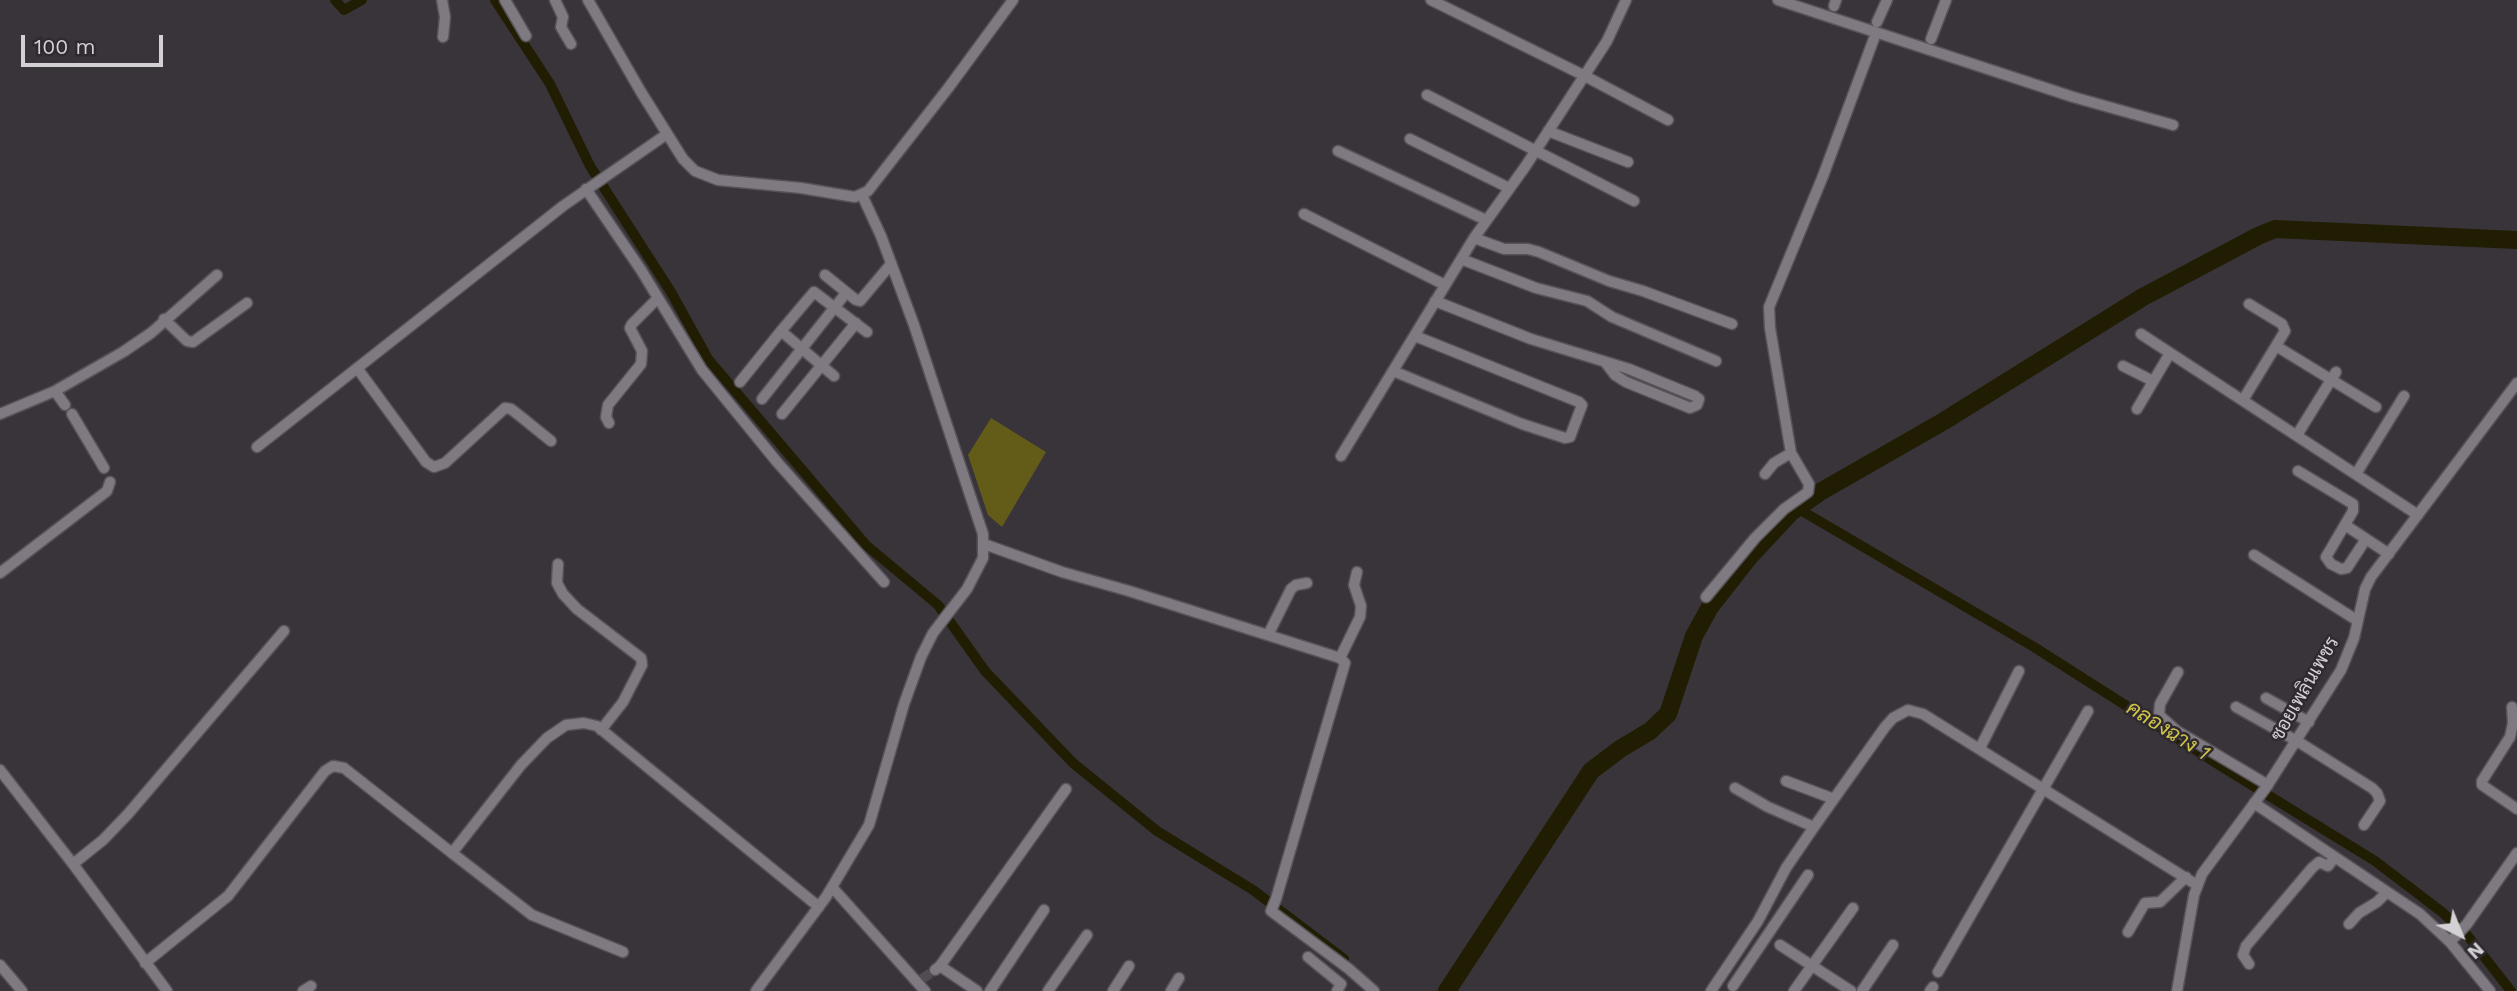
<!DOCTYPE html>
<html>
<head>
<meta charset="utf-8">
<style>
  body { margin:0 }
  #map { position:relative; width:2517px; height:991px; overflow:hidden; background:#39343a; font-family:"Work Sans",sans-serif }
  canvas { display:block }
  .north { position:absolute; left:2426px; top:900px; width:70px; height:70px; -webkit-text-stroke:5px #2f2a30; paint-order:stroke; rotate:137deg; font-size:19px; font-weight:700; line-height:28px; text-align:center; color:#d4d1d5 }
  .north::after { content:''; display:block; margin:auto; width:24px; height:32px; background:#d4d1d5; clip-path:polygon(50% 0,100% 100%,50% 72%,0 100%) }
  .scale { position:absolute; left:21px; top:35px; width:142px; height:32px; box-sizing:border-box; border:4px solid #d4d1d5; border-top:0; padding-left:9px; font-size:21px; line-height:24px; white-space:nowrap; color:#d4d1d5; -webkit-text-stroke:5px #2f2a30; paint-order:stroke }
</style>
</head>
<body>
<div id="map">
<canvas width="2517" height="991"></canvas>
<div class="north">N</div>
<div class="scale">100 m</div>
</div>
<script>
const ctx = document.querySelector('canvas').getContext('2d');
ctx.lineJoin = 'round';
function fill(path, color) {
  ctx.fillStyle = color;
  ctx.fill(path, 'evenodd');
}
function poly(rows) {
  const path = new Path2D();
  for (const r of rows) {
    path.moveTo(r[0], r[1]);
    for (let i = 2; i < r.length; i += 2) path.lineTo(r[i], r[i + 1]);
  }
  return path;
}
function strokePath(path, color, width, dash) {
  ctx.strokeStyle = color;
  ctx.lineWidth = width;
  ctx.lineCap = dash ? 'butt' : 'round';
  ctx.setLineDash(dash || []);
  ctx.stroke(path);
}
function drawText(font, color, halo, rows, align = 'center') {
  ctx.font = font + ' "Work Sans",Sarabun,sans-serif';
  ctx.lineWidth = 5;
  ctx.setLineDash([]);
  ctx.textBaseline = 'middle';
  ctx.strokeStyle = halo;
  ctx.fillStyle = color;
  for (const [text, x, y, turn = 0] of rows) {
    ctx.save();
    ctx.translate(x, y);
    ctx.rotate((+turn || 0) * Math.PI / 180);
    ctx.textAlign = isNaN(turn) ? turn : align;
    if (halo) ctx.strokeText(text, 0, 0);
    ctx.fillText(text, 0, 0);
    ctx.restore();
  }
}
const green = poly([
  [991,418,1046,452,1002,527,988,515,968,455]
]);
const canal = poly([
  [335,0,344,10,362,0],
  [495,0,550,84,590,166,671,292,708,359,866,545,938,605,985,671,1073,763,1157,831,1253,890,1344,959],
  [1797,508,2034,647,2224,768,2375,861,2442,912,2467,935,2511,991]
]);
const river = poly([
  [1447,991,1591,771,1620,749,1650,731,1668,714,1694,636,1710,607,1750,556,1791,512,1820,492,1944,421,2143,297,2258,236,2275,229,2517,240]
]);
const minorTunnel = poly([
  [922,979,935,970]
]);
const minor = poly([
  [442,0,445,17,443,37],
  [505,0,526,36],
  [555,0,563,17,561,27,571,44],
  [588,0,641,92,683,159,695,171,718,180,801,188,855,197,868,191,949,87,1013,0],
  [1431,0,1583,75,1668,120],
  [1778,0,2073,97,2173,125],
  [1834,6,1836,0],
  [1877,22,1887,0],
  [1931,39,1946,0],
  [1427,95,1634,201],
  [1548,131,1628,162],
  [1410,139,1509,188],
  [1338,151,1486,220],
  [586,189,641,270,702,370,777,462,884,582],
  [1304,214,1445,285],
  [1474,238,1504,249,1528,249,1539,252,1609,281,1643,291,1732,324],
  [1461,259,1536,288,1587,301,1612,317,1716,361],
  [825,275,856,300,860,301,891,264],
  [1435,301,1531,339,1629,369,1695,396,1699,399,1697,405,1690,408,1626,382,1615,375,1605,362],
  [164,319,187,341,193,342,247,303],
  [2141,334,2418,515],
  [2276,346,2376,407],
  [2123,366,2153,381],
  [357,368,426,462,434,467,445,463,505,408,511,409,520,416,551,441],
  [1393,371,1522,424,1565,438,1570,437,1582,405,1579,402,1415,336],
  [834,376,781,331,814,292,867,332],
  [740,382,781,331],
  [55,391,65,405],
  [762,399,846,293],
  [2243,400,2285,331,2282,324,2249,304],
  [2137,409,2170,353],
  [0,414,55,391,123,352,151,333,217,275],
  [72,414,104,468],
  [782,414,856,323],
  [609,423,606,417,608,405,641,364,642,351,630,328,632,324,658,298],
  [2297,435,2336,372],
  [257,447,563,206,667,134],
  [1341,456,1474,238,1525,167,1607,41,1626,0],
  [2298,471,2353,504,2353,511,2326,557,2331,564,2341,569,2347,568,2366,539],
  [1765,474,1774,463,1791,453,1770,328,1769,307,1823,176,1876,33],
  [2356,474,2404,396],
  [2345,525,2389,554],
  [984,544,1062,572,1129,591,1340,658,1345,663,1276,899,1271,911,1349,969,1374,991],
  [2254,555,2358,621],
  [558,564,557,583,563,594,577,609,641,658,642,665,623,702,601,730],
  [0,573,107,491,110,482],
  [1706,597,1755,538,1784,509,1808,492,1809,484,1791,453],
  [1268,635,1291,589,1296,585,1307,583],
  [1340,658,1360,617,1361,606,1354,585,1357,572],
  [2178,672,2160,704,2159,715,2177,731,2268,785],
  [2266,698,2309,722],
  [2236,707,2297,741,2372,788,2377,793,2380,801,2364,825],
  [2512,707,2513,723,2510,737,2482,781,2482,785,2517,809],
  [1980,748,2019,671],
  [0,770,73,864,167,991],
  [1786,781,1834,799],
  [1735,788,1768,807,1814,827],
  [2254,803,2420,914,2450,942,2490,991],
  [452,853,532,915,623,952],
  [73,864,103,840,128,814,284,631],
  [832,887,925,991],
  [2349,924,2359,913,2377,902,2387,892],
  [2128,932,2145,903,2160,902,2186,877],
  [2450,942,2467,924,2517,853],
  [1780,945,1851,991],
  [1308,957,1341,984,1337,991],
  [145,963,228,896,325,771,333,766,344,768,452,853,521,765,547,738,566,725,584,723,597,726,619,744,819,907],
  [2249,964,2243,955,2246,946,2312,868,2319,862,2328,866,2335,857],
  [0,965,22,991],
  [940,966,977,991],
  [935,970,940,966,1066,789],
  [1938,972,2088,711],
  [1733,986,1808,875],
  [303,991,311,986],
  [756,991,826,897,869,825,904,704,921,657,933,633,967,589,983,558,983,534,971,498,914,325,881,236,862,195],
  [990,991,1044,910],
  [1048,991,1087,935],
  [1113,991,1129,966],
  [1171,991,1179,978],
  [1711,991,1758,921,1786,868,1814,827,1885,727,1893,718,1908,710,1923,714,2197,885],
  [1794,991,1853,908],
  [1862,991,1893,945],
  [1930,991,1933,987],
  [2177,991,2194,895,2202,874,2267,786,2341,670,2354,638,2365,589,2371,577,2517,383]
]);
const streetNames = [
  ["ซอยเพลินเพชร",2305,689,-60]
];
const waterNames = [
  ["คลองฉาง 1",2168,731,32]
];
fill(green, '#635c19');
strokePath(canal, '#201d02', 10);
strokePath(river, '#201d02', 18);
strokePath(minorTunnel, '#504c51', 10, [10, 5]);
strokePath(minor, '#565257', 13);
strokePath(minor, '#7f7a81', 10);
drawText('19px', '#d4d1d5', '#2f2a30', streetNames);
drawText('italic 21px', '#d0c449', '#2f2a30', waterNames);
</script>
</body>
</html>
